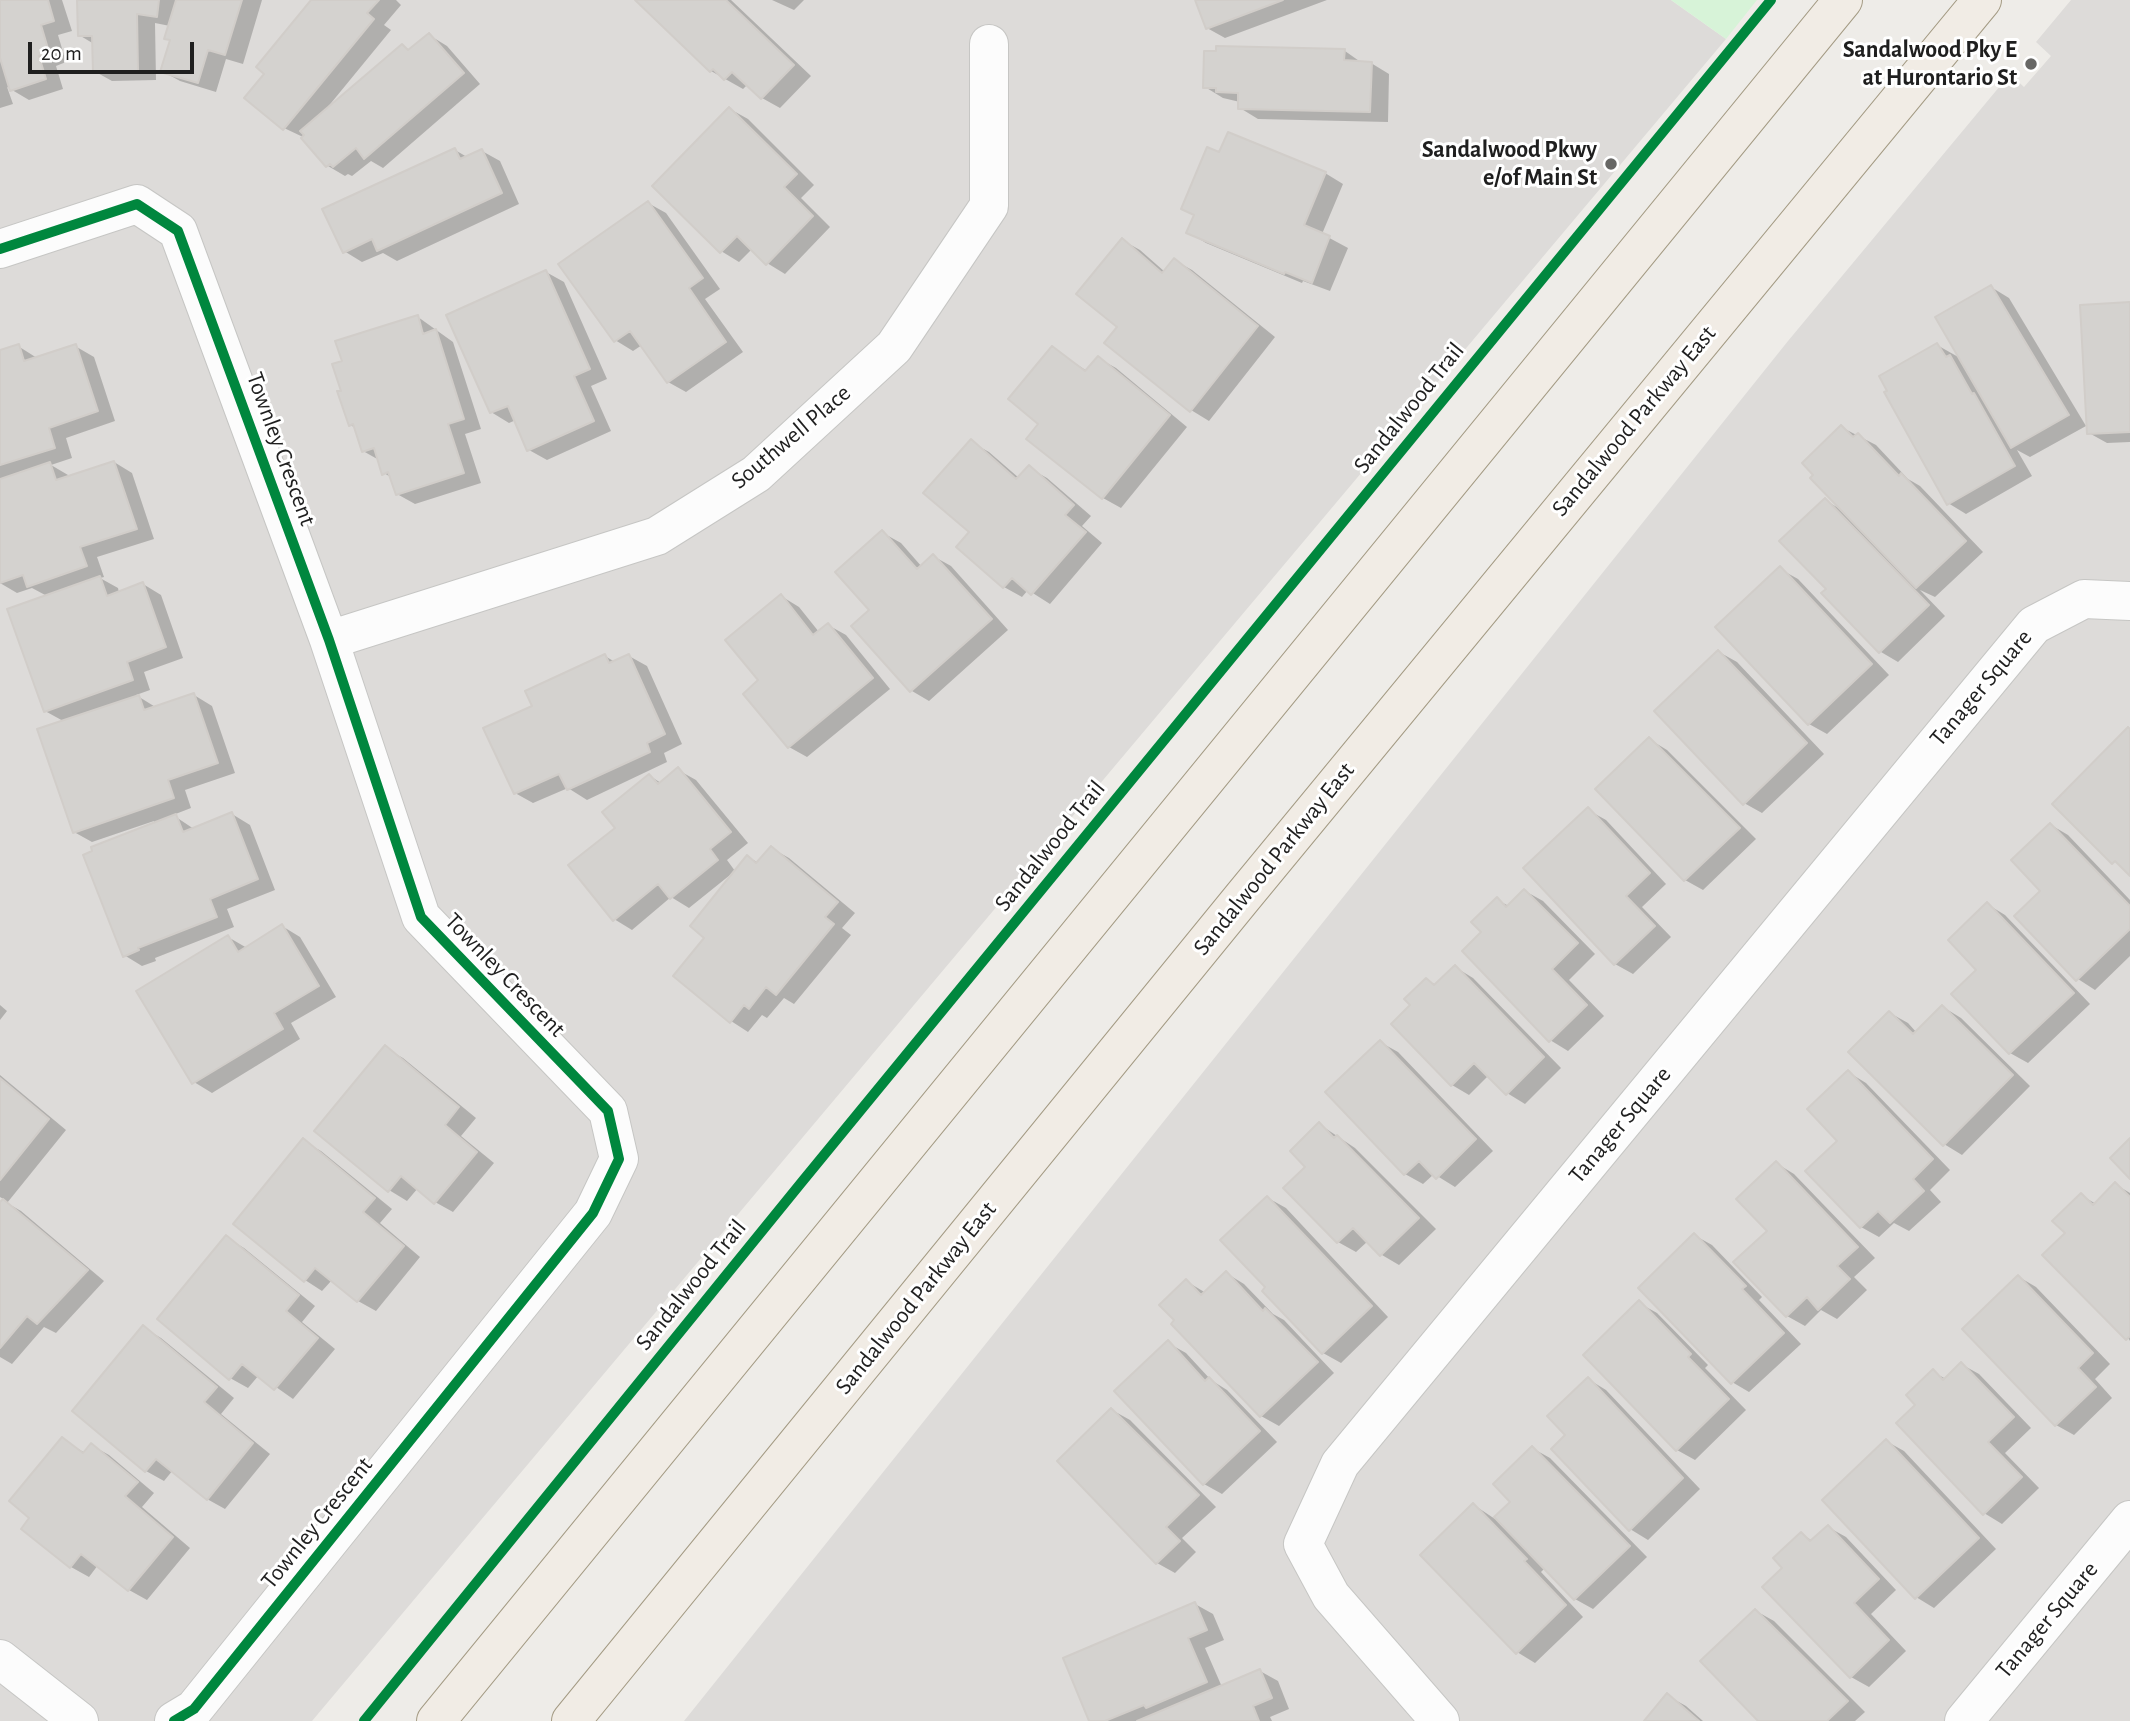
<!DOCTYPE html>
<html>
<head>
<meta charset="utf-8">
<style>
  body { margin:0 }
  #map { position:relative; width:2130px; height:1721px; overflow:hidden; background:#eeece8; font-family:"Alegreya Sans",sans-serif }
  canvas { display:block }
  .scale { position:absolute; left:28px; top:42px; width:166px; height:32px; box-sizing:border-box; border:4px solid #1f1f1f; border-top:0; padding-left:9px; font-size:21px; line-height:24px; white-space:nowrap; color:#1f1f1f; -webkit-text-stroke:5px #fff; paint-order:stroke }
</style>
</head>
<body>
<div id="map">
<canvas width="2130" height="1721"></canvas>
<div class="scale">20 m</div>
</div>
<script>
const ctx = document.querySelector('canvas').getContext('2d');
ctx.lineJoin = 'round';
function fill(path, color) {
  ctx.fillStyle = color;
  ctx.fill(path, 'evenodd');
}
function poly(rows) {
  const path = new Path2D();
  for (const r of rows) {
    path.moveTo(r[0], r[1]);
    for (let i = 2; i < r.length; i += 2) path.lineTo(r[i], r[i + 1]);
  }
  return path;
}
function strokePath(path, color, width, dash) {
  ctx.strokeStyle = color;
  ctx.lineWidth = width;
  ctx.lineCap = dash ? 'butt' : 'round';
  ctx.setLineDash(dash || []);
  ctx.stroke(path);
}
function drawText(font, color, halo, rows, align = 'center') {
  ctx.font = font + ' "Alegreya Sans",sans-serif';
  ctx.lineWidth = 6;
  ctx.setLineDash([]);
  ctx.textBaseline = 'middle';
  ctx.strokeStyle = halo;
  ctx.fillStyle = color;
  for (const [text, x, y, turn = 0] of rows) {
    ctx.save();
    ctx.translate(x, y);
    ctx.rotate((+turn || 0) * Math.PI / 180);
    ctx.textAlign = isNaN(turn) ? turn : align;
    if (halo) ctx.strokeText(text, 0, 0);
    ctx.fillText(text, 0, 0);
    ctx.restore();
  }
}
const residential = poly([
  [0,0,1671,0,1726,39,312,1721,0,1721],
  [2071,0,2130,0,2130,1721,684,1721,1788,341,2010,74,2024,87,2051,56,2036,42]
]);
const park = poly([
  [1671,0,1757,0,1726,39]
]);
const shadow = poly([
  [0,0,62,0,72,31,58,35,66,62,56,66,63,89,29,100,7,87,13,104,0,108],
  [79,0,262,0,243,64,226,59,216,92,180,81,162,71,171,41,170,26,155,23,156,80,112,81,94,71,94,44,79,35],
  [313,0,396,0,401,5,384,25,391,30,327,108,328,109,403,46,411,51,429,35,447,46,480,84,383,168,371,161,352,176,348,174,345,176,328,166,303,137,284,128,267,73],
  [638,0,731,0,811,76,780,108,762,98,748,84,743,89,711,71],
  [772,0,804,0,794,10],
  [1197,0,1327,0,1225,38,1207,28],
  [1345,51,1362,63,1371,63,1389,74,1388,122,1258,119,1240,108,1240,102,1223,98,1205,87],
  [730,109,748,119,814,185,801,198,830,227,785,274,767,263,752,249,739,262,721,251],
  [455,150,467,157,482,151,500,161,519,204,397,261,383,253,362,262,344,251],
  [1325,173,1343,184,1322,234,1348,248,1330,291,1303,281,1302,283,1206,243,1188,232,1196,215],
  [648,203,666,213,720,289,705,299,743,352,686,392,668,382,642,345,633,351,615,340],
  [1122,240,1140,250,1165,272,1174,260,1192,270,1275,337,1209,421,1191,410,1119,327],
  [546,272,564,282,607,379,591,386,611,431,547,460,529,450,516,420,509,423,491,412],
  [1991,287,2009,298,2086,426,2030,457,2017,450,2032,476,1966,514,1948,503,1937,345,1960,358],
  [2130,304,2130,442,2107,443,2089,433],
  [418,317,453,342,481,429,465,434,481,483,415,504,397,494,392,478,384,473,379,460,363,451,356,428,350,425,343,392,344,362],
  [18,346,37,358,75,346,94,357,115,421,66,438,72,458,51,465,68,475,69,477,114,462,132,473,154,539,97,557,104,577,100,578,118,588,119,593,143,584,161,595,183,658,144,672,150,690,136,695,157,708,194,695,212,706,235,773,185,790,191,808,173,815,194,829,232,814,250,825,275,890,227,909,234,927,155,958,156,961,142,966,124,955,154,821,92,842,74,832,65,722,45,711,47,596,32,588,17,593,0,583,0,352],
  [1052,348,1087,371,1098,358,1116,368,1187,427,1121,508,1103,498,1040,424],
  [1841,427,1876,445,1908,479,1920,486,1983,552,1935,597,1920,590,1945,616,1898,662,1881,652,1824,593,1828,588,1825,500,1840,509],
  [971,442,989,452,1019,478,1029,468,1047,478,1091,516,1082,526,1102,543,1050,604,1028,590,1022,597,1004,587,971,532],
  [883,533,901,543,922,567,933,556,951,566,1008,630,929,701,912,691,871,610],
  [1780,569,1798,579,1889,675,1827,734,1809,724],
  [781,596,799,607,819,632,828,625,846,635,890,689,807,757,789,747,761,680],
  [1719,652,1737,662,1824,754,1762,813,1744,803],
  [605,656,615,662,629,656,647,666,682,744,664,753,667,762,587,800,568,788,533,803,515,793,535,707],
  [1649,739,1667,750,1756,839,1703,890,1685,880],
  [678,770,696,780,748,843,727,860,735,871,689,908,671,897,632,930,614,919,617,829,650,776,661,783],
  [1588,810,1606,820,1666,884,1642,907,1671,937,1633,974,1615,964],
  [2051,825,2068,835,2130,900,2130,956,2095,990,2078,979,2043,891],
  [771,848,789,858,855,913,842,928,851,935,794,1004,784,998,767,1018,762,1015,748,1032,731,1021,707,938,748,857,759,863],
  [1525,891,1543,901,1595,954,1569,980,1604,1016,1568,1051,1550,1040,1497,900,1509,906],
  [1987,904,2005,915,2090,1004,2028,1063,2010,1053,1978,970],
  [282,926,300,937,336,997,291,1023,300,1039,212,1093,194,1082,228,937,247,948],
  [1455,967,1473,978,1561,1068,1525,1104,1507,1093,1489,1075,1469,1095,1452,1085,1413,1005,1427,980,1436,985],
  [0,1005,7,1011,0,1020],
  [1943,1007,1961,1018,2030,1086,1962,1155,1944,1144,1890,1013,1908,1023,1917,1033],
  [1380,1042,1398,1052,1493,1151,1455,1187,1434,1174,1423,1184,1405,1174],
  [385,1048,403,1058,476,1118,461,1136,494,1163,453,1212,435,1202,418,1188,407,1201,389,1190],
  [1848,1072,1866,1083,1950,1170,1930,1190,1941,1202,1909,1231,1894,1223,1879,1237,1861,1227,1808,1171,1839,1141],
  [0,1075,66,1130,7,1203,21,1211,104,1281,56,1333,44,1327,12,1364,0,1357,0,1205,5,1200,0,1197],
  [1319,1124,1355,1148,1436,1229,1399,1265,1382,1255,1368,1241,1356,1252,1338,1242,1285,1188,1307,1167],
  [303,1141,321,1151,392,1209,380,1223,420,1257,376,1311,358,1301,332,1280,322,1291,305,1280],
  [1776,1163,1794,1174,1875,1258,1854,1277,1867,1290,1837,1319,1821,1310,1805,1326,1787,1316,1769,1231],
  [2115,1184,2130,1193,2130,1341,2067,1233,2081,1195,2096,1204],
  [1268,1198,1286,1208,1388,1317,1341,1363,1323,1353,1268,1287],
  [1694,1235,1712,1245,1762,1297,1759,1300,1801,1344,1749,1392,1732,1382],
  [226,1237,244,1248,315,1306,302,1322,335,1349,293,1399,259,1375,248,1388,230,1378],
  [1226,1273,1244,1284,1273,1314,1284,1320,1334,1373,1279,1426,1261,1416,1186,1281,1206,1293],
  [2019,1277,2036,1287,2110,1364,2095,1379,2112,1398,2074,1435,2056,1425],
  [1639,1303,1657,1313,1708,1365,1705,1368,1746,1410,1695,1460,1677,1450],
  [144,1328,161,1338,234,1398,221,1414,270,1454,225,1509,207,1499,173,1470,164,1481,146,1471,74,1411],
  [1168,1343,1186,1353,1211,1380,1227,1390,1277,1442,1222,1494,1204,1484],
  [1961,1364,1979,1374,2031,1428,2005,1453,2039,1488,2002,1524,1984,1513,1918,1405,1933,1372,1946,1379],
  [1588,1379,1606,1390,1700,1489,1648,1540,1630,1529],
  [1112,1410,1130,1420,1216,1507,1182,1538,1196,1552,1175,1573,1157,1563],
  [62,1439,85,1453,91,1445,109,1455,154,1493,142,1507,190,1548,147,1600,129,1590,98,1565,89,1577,71,1567,31,1518],
  [1886,1441,1904,1451,1996,1549,1934,1608,1916,1597],
  [1532,1448,1550,1458,1647,1557,1593,1609,1575,1599,1545,1568,1541,1572,1583,1617,1535,1663,1517,1652,1474,1505,1495,1519,1512,1502],
  [1828,1527,1846,1537,1896,1590,1871,1614,1906,1651,1869,1687,1851,1677,1784,1568,1801,1534,1813,1541],
  [1195,1604,1213,1614,1224,1640,1205,1648,1222,1687,1260,1671,1278,1681,1289,1709,1270,1717,1272,1721,1091,1721],
  [1756,1611,1774,1621,1865,1712,1855,1721,1760,1721],
  [1668,1696,1686,1706,1703,1721,1646,1721]
]);
const building = poly([
  [0,0,48,0,54,21,41,25,49,52,39,56,46,79,10,91,0,58,0,0],
  [77,0,159,0,157,17,137,14,138,71,93,72,92,36,78,36,77,0],
  [176,0,242,0,225,55,208,50,198,83,160,72,170,40,164,39,176,0],
  [311,0,379,0,367,13,374,19,283,130,244,98,264,74,256,67,311,0],
  [635,0,726,0,794,65,761,99,732,72,724,80,713,69,710,72,635,0],
  [1195,0,1283,0,1206,29,1195,0],
  [429,33,464,73,364,159,356,148,333,167,330,164,326,167,301,138,304,135,300,131,402,44,408,50,429,33],
  [1216,46,1345,49,1344,60,1372,62,1370,112,1238,109,1238,93,1216,92,1216,88,1203,88,1204,51,1216,51,1216,46],
  [729,107,797,174,784,187,813,216,766,265,737,236,720,253,652,186,729,107],
  [1228,132,1326,172,1304,225,1330,236,1312,283,1285,272,1284,274,1186,233,1194,215,1181,209,1207,147,1219,152,1228,132],
  [455,148,460,159,482,149,502,193,377,251,372,239,343,253,322,209,455,148],
  [648,201,703,278,689,288,726,342,667,383,630,331,614,342,558,264,648,201],
  [1122,238,1162,273,1174,258,1258,326,1190,412,1104,343,1117,327,1076,294,1122,238],
  [546,270,590,369,574,376,594,421,527,451,508,406,490,413,446,315,546,270],
  [1991,285,2069,415,2011,448,1935,317,1991,285],
  [2130,302,2130,432,2087,434,2080,305,2130,302],
  [418,315,423,334,436,329,464,419,448,424,464,473,396,495,388,472,382,475,374,448,362,452,353,424,349,426,337,391,341,391,332,364,342,361,335,341,418,315],
  [1937,343,1946,357,1950,355,1972,394,1974,393,2015,466,1947,505,1884,392,1887,391,1879,376,1937,343],
  [19,344,24,361,76,344,98,411,49,428,55,448,0,465,0,350,19,344],
  [1052,346,1085,371,1098,356,1170,415,1102,499,1026,439,1038,424,1008,399,1052,346],
  [1841,425,1853,437,1858,433,1899,476,1901,473,1966,541,1916,588,1810,478,1813,475,1802,463,1841,425],
  [971,439,1016,479,1029,465,1074,505,1065,515,1086,532,1031,595,1012,578,1003,588,956,547,969,532,923,493,971,439],
  [114,461,137,529,80,547,87,566,27,587,23,575,0,583,0,479,50,462,56,480,114,461],
  [1825,498,1929,605,1879,653,1821,593,1826,589,1779,541,1825,498],
  [882,530,917,569,933,554,992,619,910,692,851,626,869,610,835,572,882,530],
  [1780,566,1872,664,1808,725,1715,627,1780,566],
  [100,576,107,596,143,582,166,647,127,662,133,680,44,712,7,609,100,576],
  [781,594,813,635,828,623,873,678,788,748,743,694,758,680,725,640,781,594],
  [1718,650,1807,743,1743,805,1654,711,1718,650],
  [605,654,609,663,629,654,665,734,647,743,650,752,567,790,559,774,514,794,483,728,532,706,525,691,605,654],
  [194,693,218,763,168,780,174,798,73,833,37,729,139,695,144,710,194,693],
  [2128,727,2130,729,2130,876,2115,861,2112,864,2052,804,2128,727],
  [1649,737,1740,828,1684,881,1595,789,1649,737],
  [678,767,731,832,710,849,718,860,670,899,658,884,613,921,568,865,615,828,602,812,649,774,658,784,678,767],
  [1588,807,1650,873,1626,896,1655,926,1614,965,1523,868,1588,807],
  [232,812,258,879,210,899,217,917,138,948,139,950,123,957,83,855,92,851,91,847,176,814,183,832,232,812],
  [2050,823,2130,906,2130,929,2076,981,2014,916,2040,891,2011,860,2050,823],
  [771,846,838,902,825,917,834,924,776,995,766,987,749,1009,744,1005,730,1023,673,976,704,938,690,926,747,855,756,863,771,846],
  [1524,889,1578,943,1552,969,1587,1005,1549,1042,1462,951,1481,932,1471,922,1497,897,1506,907,1524,889],
  [1987,902,2074,993,2009,1054,1951,994,1976,970,1948,940,1987,902],
  [282,924,319,986,274,1013,283,1029,192,1084,136,991,228,935,238,952,282,924],
  [1455,965,1544,1057,1506,1095,1474,1063,1451,1086,1391,1024,1410,1005,1404,999,1426,978,1434,985,1455,965],
  [1942,1005,2013,1075,1943,1146,1848,1052,1889,1011,1913,1034,1942,1005],
  [1380,1040,1476,1139,1436,1179,1419,1161,1404,1175,1325,1092,1380,1040],
  [385,1045,459,1107,445,1125,477,1152,434,1204,401,1176,388,1192,314,1131,385,1045],
  [1848,1070,1933,1159,1913,1179,1924,1191,1890,1223,1878,1211,1860,1228,1805,1171,1837,1141,1807,1109,1848,1070],
  [0,1078,49,1119,0,1180,0,1078],
  [1319,1122,1334,1138,1337,1135,1419,1218,1380,1256,1353,1228,1337,1243,1283,1188,1305,1167,1290,1151,1319,1122],
  [303,1138,375,1198,363,1212,404,1246,357,1302,315,1268,304,1282,233,1224,303,1138],
  [2130,1138,2130,1179,2110,1158,2130,1138],
  [1776,1161,1858,1247,1837,1266,1850,1279,1818,1310,1807,1297,1786,1317,1733,1262,1767,1231,1736,1199,1776,1161],
  [2115,1182,2130,1197,2130,1336,2126,1340,2042,1255,2065,1233,2052,1221,2081,1193,2093,1205,2115,1182],
  [1267,1196,1372,1306,1322,1354,1262,1291,1265,1287,1220,1240,1267,1196],
  [3,1199,88,1270,37,1324,27,1316,0,1348,0,1202,3,1199],
  [1694,1233,1746,1286,1742,1289,1784,1333,1731,1384,1638,1288,1694,1233],
  [226,1235,299,1295,286,1311,318,1338,274,1390,242,1364,229,1380,157,1319,226,1235],
  [1226,1271,1263,1311,1265,1308,1318,1362,1260,1417,1171,1324,1174,1320,1159,1305,1186,1279,1201,1295,1226,1271],
  [2018,1275,2093,1353,2078,1368,2096,1387,2055,1426,1962,1329,2018,1275],
  [1639,1300,1691,1354,1688,1357,1729,1399,1676,1451,1583,1355,1639,1300],
  [143,1325,217,1387,204,1402,253,1443,207,1500,156,1459,145,1472,72,1411,143,1325],
  [1168,1340,1205,1381,1209,1377,1260,1431,1203,1485,1114,1391,1168,1340],
  [1961,1362,2014,1417,1988,1442,2022,1477,1983,1515,1896,1423,1915,1405,1906,1395,1933,1369,1943,1380,1961,1362],
  [1588,1377,1683,1478,1629,1531,1551,1449,1565,1435,1547,1416,1588,1377],
  [1111,1408,1199,1495,1166,1527,1180,1541,1156,1564,1057,1461,1111,1408],
  [62,1437,83,1453,91,1443,138,1482,125,1496,173,1537,128,1591,81,1554,70,1568,21,1529,29,1518,9,1501,62,1437],
  [1886,1439,1979,1538,1915,1599,1822,1500,1886,1439],
  [1532,1446,1630,1546,1574,1600,1494,1517,1510,1502,1493,1484,1532,1446],
  [1473,1503,1527,1559,1524,1561,1566,1605,1516,1654,1420,1555,1473,1503],
  [1828,1525,1879,1579,1854,1603,1889,1640,1850,1678,1762,1587,1782,1568,1773,1558,1801,1532,1810,1541,1828,1525],
  [1195,1602,1207,1630,1188,1638,1207,1682,1146,1708,1144,1705,1105,1721,1089,1721,1063,1658,1195,1602],
  [1755,1609,1848,1701,1827,1721,1758,1721,1700,1661,1755,1609],
  [1260,1669,1272,1698,1253,1706,1259,1721,1137,1721,1260,1669],
  [1667,1693,1699,1721,1644,1721,1667,1693]
]);
const minor = poly([
  [0,249,137,204,178,231,329,640,421,917,608,1111,619,1159,593,1213,194,1709,174,1721],
  [329,640,657,536,756,474,894,347,989,206,989,44],
  [0,1659,79,1721],
  [1440,1721,1331,1596,1303,1544,1340,1464,2034,625,2084,599,2130,601],
  [1964,1721,2130,1520]
]);
const major = poly([
  [436,1721,1843,0],
  [571,1721,1242,898,1982,0]
]);
const cycleway = poly([
  [0,249,137,204,178,231,329,640,421,917,608,1111,619,1159,593,1213,194,1709,174,1721],
  [364,1721,801,1183,1771,0]
]);
const markers = [
  [2031,64,7,"#676765"],
  [1611,164,7,"#676765"]
];
const poiNames = [
  ["Sandalwood Pky E",2017,50],
  ["at Hurontario St",2017,78],
  ["Sandalwood Pkwy",1597,150],
  ["e/of Main St",1597,178]
];
const streetNames = [
  ["Sandalwood Trail",1409,408,-51],
  ["Sandalwood Parkway East",1634,421,-50],
  ["Southwell Place",791,437,-40],
  ["Townley Crescent",281,449,70],
  ["Tanager Square",1981,688,-50],
  ["Sandalwood Trail",1050,846,-51],
  ["Sandalwood Parkway East",1274,859,-51],
  ["Townley Crescent",505,975,46],
  ["Tanager Square",1620,1125,-50],
  ["Sandalwood Trail",691,1285,-51],
  ["Sandalwood Parkway East",916,1298,-51],
  ["Townley Crescent",317,1523,-51],
  ["Tanager Square",2047,1620,-50]
];
fill(residential, '#dddbd9');
fill(park, '#d7f3d8');
fill(shadow, '#0003');
fill(building, '#d4d2cf');
strokePath(building, '#d1cdc9', 2);
strokePath(minor, '#c6c6c4', 40);
strokePath(major, '#a49b84', 40);
strokePath(minor, '#fcfcfc', 38);
strokePath(major, '#f1ece5', 38);
strokePath(cycleway, '#00873e', 10);
for (const [x, y, r, color] of markers) {
  const dot = new Path2D();
  dot.arc(x, y, r, 0, 2 * Math.PI);
  ctx.fillStyle = color;
  ctx.fill(dot);
  strokePath(dot, '#fff', 2.5);
}
drawText('bold 24px', '#1f1f1f', '#fff', poiNames, 'right');
drawText('24px', '#1f1f1f', '#fff', streetNames);
</script>
</body>
</html>
